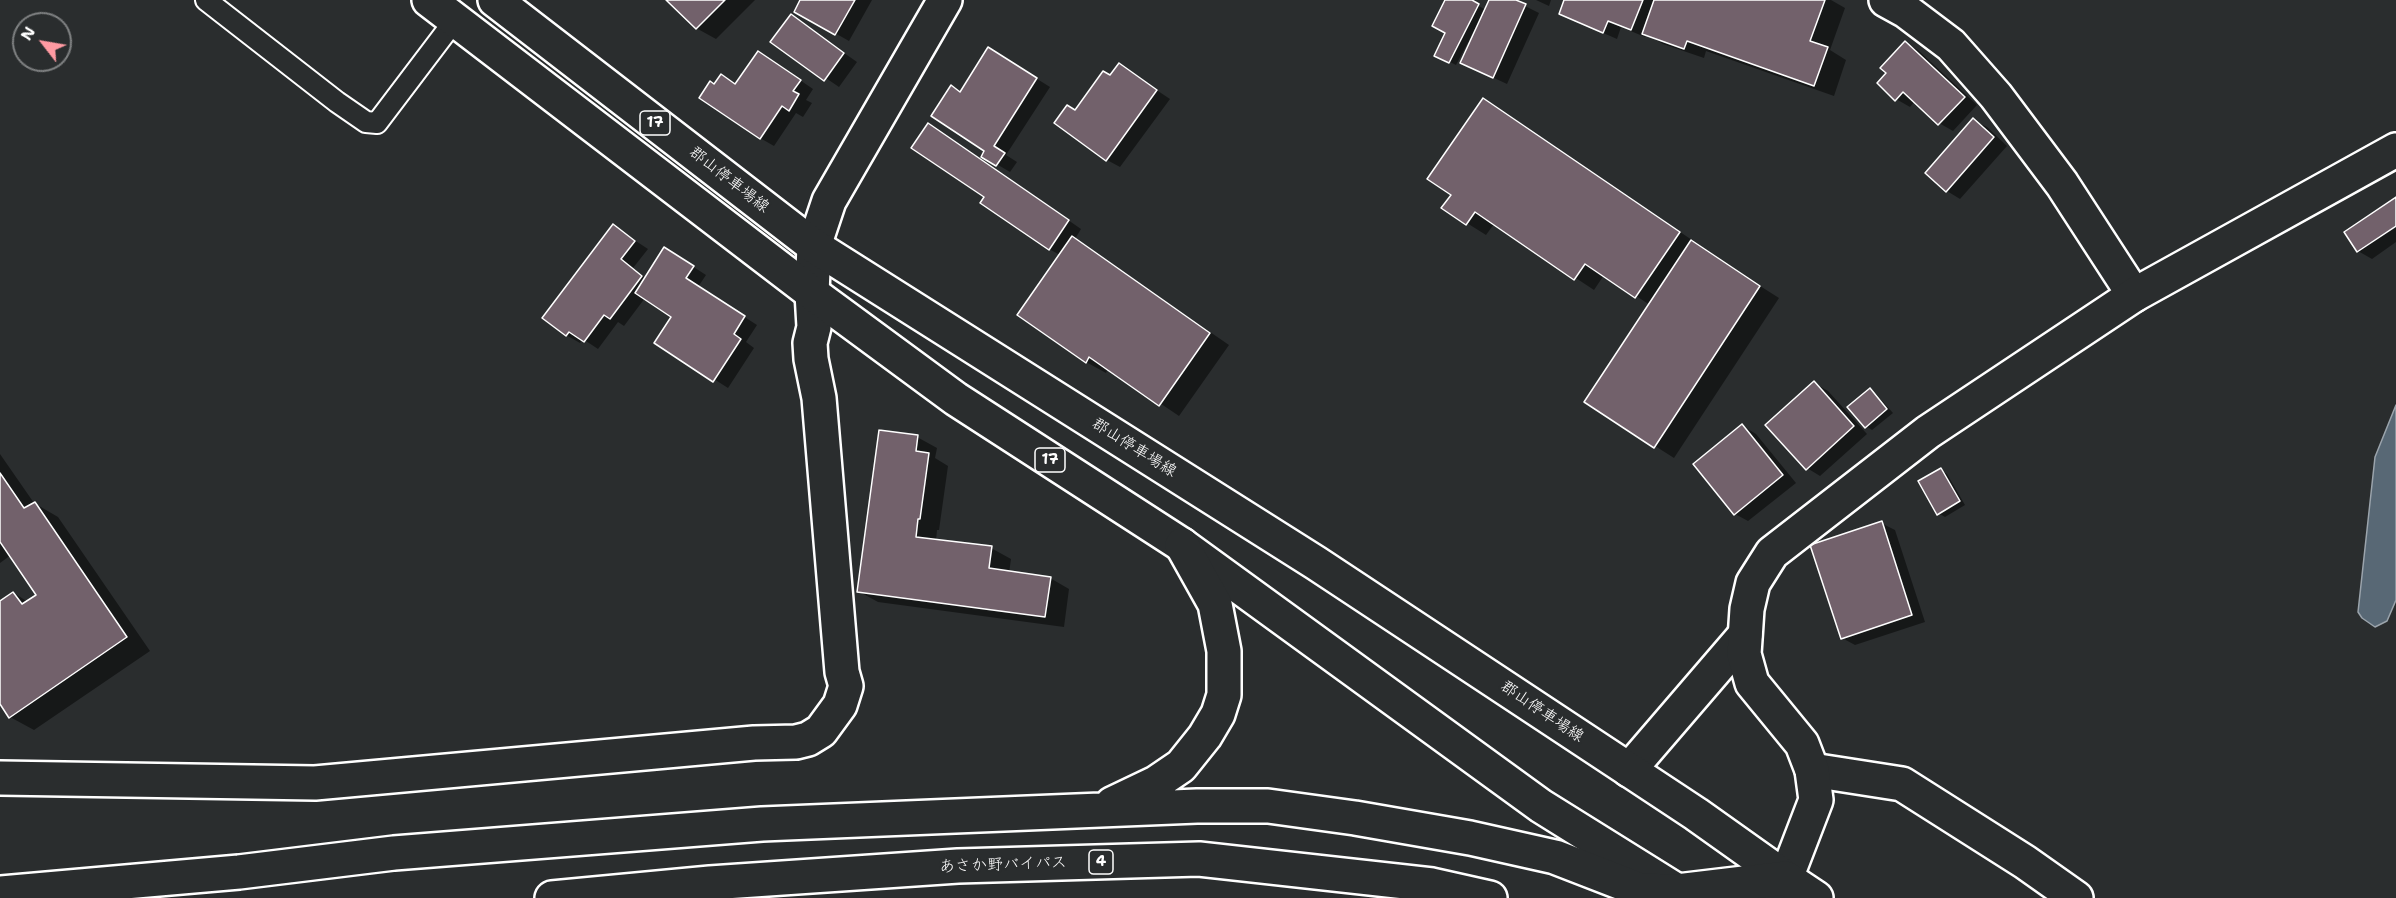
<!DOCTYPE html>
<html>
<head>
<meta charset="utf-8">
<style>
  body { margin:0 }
  #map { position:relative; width:2396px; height:898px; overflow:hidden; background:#2a2d2e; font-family:"Shantell Sans",sans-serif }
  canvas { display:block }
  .north { position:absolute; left:12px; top:12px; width:60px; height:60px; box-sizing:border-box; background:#2a2d2e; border:2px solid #7f8182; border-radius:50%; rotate:301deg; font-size:16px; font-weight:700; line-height:24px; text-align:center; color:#fff }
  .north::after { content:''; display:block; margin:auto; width:21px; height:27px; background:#ff9aa2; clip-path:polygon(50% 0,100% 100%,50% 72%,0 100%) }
</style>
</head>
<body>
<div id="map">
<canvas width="2396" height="898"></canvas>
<div class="north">N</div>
</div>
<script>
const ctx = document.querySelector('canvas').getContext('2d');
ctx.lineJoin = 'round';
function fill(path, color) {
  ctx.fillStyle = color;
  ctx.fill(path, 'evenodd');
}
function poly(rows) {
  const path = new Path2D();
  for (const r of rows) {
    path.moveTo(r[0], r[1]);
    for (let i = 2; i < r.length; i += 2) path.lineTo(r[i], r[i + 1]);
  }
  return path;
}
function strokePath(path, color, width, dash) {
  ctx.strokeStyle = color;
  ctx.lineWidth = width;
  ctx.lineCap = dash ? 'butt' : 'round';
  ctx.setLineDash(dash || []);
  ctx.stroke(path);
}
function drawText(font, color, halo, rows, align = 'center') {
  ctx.font = font + ' "Shantell Sans","Klee One",sans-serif';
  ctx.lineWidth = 4.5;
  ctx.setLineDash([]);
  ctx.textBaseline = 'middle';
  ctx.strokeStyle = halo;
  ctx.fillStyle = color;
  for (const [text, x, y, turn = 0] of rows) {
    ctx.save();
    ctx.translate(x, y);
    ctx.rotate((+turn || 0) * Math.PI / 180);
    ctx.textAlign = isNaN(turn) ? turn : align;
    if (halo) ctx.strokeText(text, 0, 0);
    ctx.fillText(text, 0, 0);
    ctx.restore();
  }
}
const water = poly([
  [2396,405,2396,600,2387,621,2375,627,2362,618,2358,612,2375,457,2396,405]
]);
const shadow = poly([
  [668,0,755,0,716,39,696,28],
  [802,0,872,0,849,41,796,11],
  [1446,0,1468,0,1486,10,1491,0,1513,0,1539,13,1507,84,1462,63,1477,30,1475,29,1456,65,1436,55,1447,33],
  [1536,0,1551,0,1549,6],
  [1566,0,1831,0,1845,8,1830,50,1846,60,1834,96,1706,51,1704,58,1663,44,1646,34,1645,37,1621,27,1617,39,1560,14],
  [791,16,857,62,839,87,773,42],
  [1905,43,1918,50,1977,105,1953,131,1939,123,1915,101,1910,107,1896,99,1888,73],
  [1002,57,1050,87,1006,155,1017,162,1010,172,983,156,986,151,961,93],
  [772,61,813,89,806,100,812,103,803,117,796,113,774,146,760,138,715,86,736,85],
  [1119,65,1170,99,1120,167,1107,160,1076,111,1110,76],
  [1483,100,1698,244,1697,246,1779,298,1674,458,1586,402,1650,305,1604,275,1594,290,1494,224,1486,235,1443,208,1453,195],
  [1973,120,1987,127,2007,146,1960,199,1947,191],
  [941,132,1081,229,1075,239,1229,345,1179,416,1108,368,1106,373,1086,362,1060,255,1049,249,986,197],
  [2396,198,2396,242,2372,259,2358,251],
  [613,226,648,249,633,268,646,278,678,257,706,275,698,287,757,325,746,342,754,348,728,388,656,342,673,316,645,298,624,326,618,322,598,349,583,339,580,343,566,335],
  [1814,383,1828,391,1867,434,1820,476,1807,468],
  [1870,390,1876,394,1893,413,1872,430,1866,426],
  [1743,426,1756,434,1796,483,1748,521,1735,514],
  [917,437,937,448,935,458,948,466,939,530,937,530,936,541,991,548,1011,559,1009,573,1050,578,1069,589,1064,627,878,602,858,591],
  [0,454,34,503,58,517,150,651,34,730,10,717,0,702,0,603,14,593,28,602,38,595,11,555,0,563],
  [1941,470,1947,474,1965,505,1945,517,1938,513],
  [1881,523,1895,530,1925,622,1855,645,1842,638]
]);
const building = poly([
  [666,0,725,0,696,29,666,0],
  [800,0,855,0,835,35,794,12,800,0],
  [1445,0,1472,0,1479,4,1449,63,1434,56,1445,33,1432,26,1445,0],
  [1489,0,1516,0,1526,4,1493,78,1460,63,1489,0],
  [1564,0,1643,0,1631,30,1608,21,1603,33,1559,14,1564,0],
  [1654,0,1825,0,1810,41,1828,47,1814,86,1687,41,1684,49,1642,34,1654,0],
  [791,14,844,53,824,81,770,42,791,14],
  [1905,41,1965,97,1938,125,1903,92,1895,101,1877,83,1886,73,1880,68,1905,41],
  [988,47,1037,78,994,146,1005,153,996,166,981,157,984,151,931,116,951,85,960,92,988,47],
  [758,51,801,80,793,91,799,94,789,111,782,106,760,139,699,98,710,81,714,84,721,74,735,84,758,51],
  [1119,63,1157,90,1106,161,1054,123,1067,105,1075,110,1103,71,1110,75,1119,63],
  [1483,98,1680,232,1635,298,1585,264,1574,280,1475,212,1466,225,1441,208,1451,195,1427,179,1483,98],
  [1973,118,1994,137,1946,192,1925,173,1973,118],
  [928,123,1069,220,1049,250,980,203,984,197,911,148,928,123],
  [2396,197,2396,226,2357,252,2344,232,2396,197],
  [613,224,635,241,621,259,642,276,610,319,604,315,584,342,569,332,566,336,542,318,613,224],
  [1072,236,1210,333,1159,406,1089,357,1086,363,1017,315,1072,236],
  [1691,240,1760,286,1654,448,1584,402,1691,240],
  [664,247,694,266,686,278,745,316,734,334,741,339,713,382,654,343,671,317,635,293,664,247],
  [1814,381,1854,426,1806,470,1765,425,1814,381],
  [1870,388,1887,409,1865,428,1847,407,1870,388],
  [1742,424,1783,475,1734,515,1693,464,1742,424],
  [879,430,918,435,916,451,929,453,920,519,918,519,916,537,992,546,989,568,1051,577,1045,617,857,592,879,430],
  [1941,468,1960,501,1937,515,1918,481,1941,468],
  [0,473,24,508,35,502,127,637,9,718,0,704,0,601,13,592,22,604,36,595,0,542,0,473],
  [1882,521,1912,615,1841,639,1810,545,1882,521]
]);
const service = poly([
  [206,0,337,102,366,122,377,123,455,20]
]);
const minor = poly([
  [1886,0,1906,11,1951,45,1996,96,2062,184,2134,295],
  [1629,770,1745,635],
  [1812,770,1902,784,2025,862,2076,898],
  [0,778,315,783,754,743,796,742,808,739,821,731,840,705,846,686,842,672,819,398,811,359,810,343,814,327,812,293,814,246,829,201,945,0]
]);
const tertiary = poly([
  [1774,898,1786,878,1816,800,1812,770,1802,744,1752,683,1744,654,1747,609,1753,583,1772,553,1928,432,2134,295,2396,150]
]);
const primary = poly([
  [429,0,812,293,956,399,1182,545,1541,806,1687,897],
  [495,0,814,246,1316,563,1696,814,1786,878]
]);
const trunk = poly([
  [1112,804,1156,783,1181,766,1205,736,1218,714,1224,695,1224,651,1215,604,1182,545],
  [0,893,239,872,394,853,762,824,1197,806,1268,806,1355,818,1470,838,1555,857,1640,890,1677,891,1786,878,1816,898],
  [552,898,710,883,958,866,1199,859,1432,885,1490,898]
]);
const shields = [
  [655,123,30],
  [1050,460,30],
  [1101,862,24]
];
const shieldNames = [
  ["17",655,123],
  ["17",1050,460],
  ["4",1101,862]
];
const streetNames = [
  ["郡山停車場線",729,180,38],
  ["郡山停車場線",1134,448,32],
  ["郡山停車場線",1542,712,34],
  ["あさか野バイパス",1003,865,-2]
];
fill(water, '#586875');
strokePath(water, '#9ba4ac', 1.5);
fill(shadow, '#0007');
fill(building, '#72616b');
strokePath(building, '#fff', 1.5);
strokePath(service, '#fff', 24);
strokePath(minor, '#fff', 38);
strokePath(tertiary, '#fff', 38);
strokePath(primary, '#fff', 38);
strokePath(trunk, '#fff', 38);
strokePath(service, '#2a2d2e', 20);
strokePath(minor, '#2a2d2e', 33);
strokePath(tertiary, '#2a2d2e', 33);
strokePath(primary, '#2a2d2e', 33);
strokePath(trunk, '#2a2d2e', 33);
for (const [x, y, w] of shields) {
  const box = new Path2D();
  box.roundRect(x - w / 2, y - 12, w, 24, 4.5);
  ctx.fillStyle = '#2a2d2e';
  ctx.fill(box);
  strokePath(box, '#fff', 1.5);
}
drawText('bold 15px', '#fff', null, shieldNames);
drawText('16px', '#fff', '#2a2d2e', streetNames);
</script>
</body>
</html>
